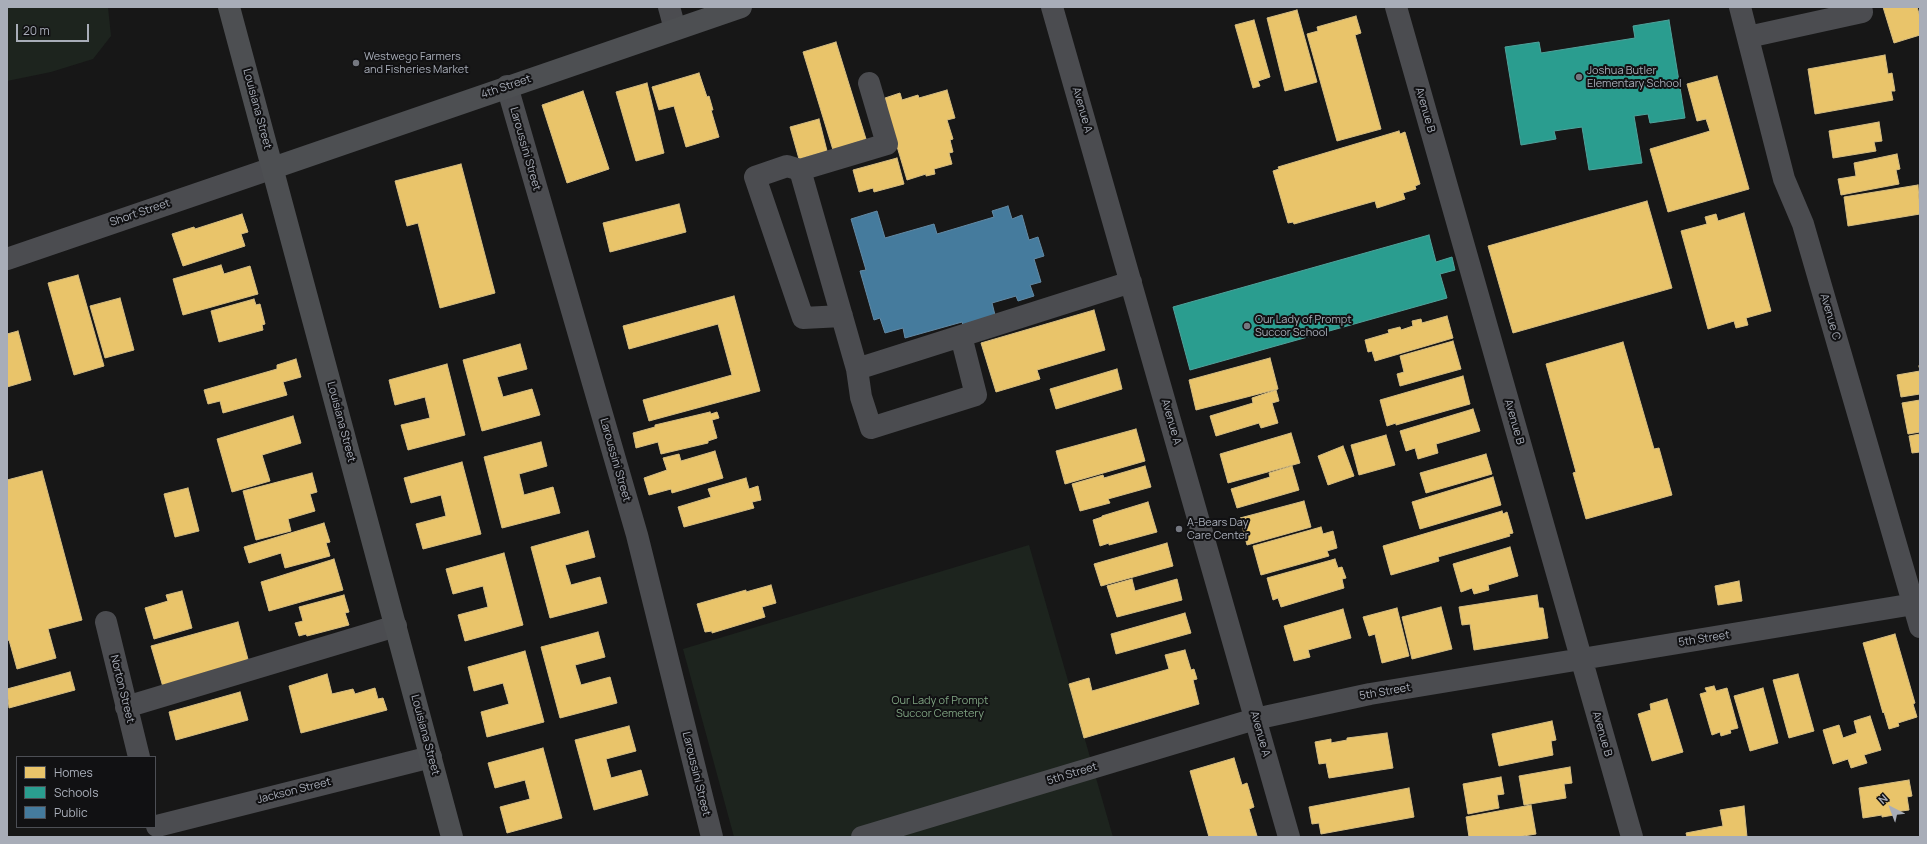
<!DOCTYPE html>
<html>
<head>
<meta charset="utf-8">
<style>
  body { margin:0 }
  #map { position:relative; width:1927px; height:844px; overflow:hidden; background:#171717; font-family:Manrope,sans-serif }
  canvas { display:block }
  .frame { position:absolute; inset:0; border:8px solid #a8adb8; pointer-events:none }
  .legend { position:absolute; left:16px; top:756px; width:140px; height:72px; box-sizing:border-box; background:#111113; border:1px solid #4d4f55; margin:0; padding:5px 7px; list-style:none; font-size:12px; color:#a8adb8 }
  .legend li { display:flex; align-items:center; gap:8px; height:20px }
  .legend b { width:20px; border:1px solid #4d4f55 }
  .north { position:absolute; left:1871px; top:788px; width:40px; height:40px; -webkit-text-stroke:3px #111113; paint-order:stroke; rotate:318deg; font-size:11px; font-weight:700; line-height:16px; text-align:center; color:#a8adb8 }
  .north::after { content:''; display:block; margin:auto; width:14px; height:18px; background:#a8adb8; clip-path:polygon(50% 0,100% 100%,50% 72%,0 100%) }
  .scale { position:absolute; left:16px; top:24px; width:73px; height:18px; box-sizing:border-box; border:2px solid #a8adb8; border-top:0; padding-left:5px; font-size:12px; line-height:14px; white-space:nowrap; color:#a8adb8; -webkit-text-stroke:3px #111113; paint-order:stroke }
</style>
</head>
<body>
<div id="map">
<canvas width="1927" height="844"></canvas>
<div class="frame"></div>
<ul class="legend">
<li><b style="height:11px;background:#e9c46a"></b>Homes</li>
<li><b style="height:11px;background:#2a9d8f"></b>Schools</li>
<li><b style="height:11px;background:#457b9d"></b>Public</li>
</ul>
<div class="north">N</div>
<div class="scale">20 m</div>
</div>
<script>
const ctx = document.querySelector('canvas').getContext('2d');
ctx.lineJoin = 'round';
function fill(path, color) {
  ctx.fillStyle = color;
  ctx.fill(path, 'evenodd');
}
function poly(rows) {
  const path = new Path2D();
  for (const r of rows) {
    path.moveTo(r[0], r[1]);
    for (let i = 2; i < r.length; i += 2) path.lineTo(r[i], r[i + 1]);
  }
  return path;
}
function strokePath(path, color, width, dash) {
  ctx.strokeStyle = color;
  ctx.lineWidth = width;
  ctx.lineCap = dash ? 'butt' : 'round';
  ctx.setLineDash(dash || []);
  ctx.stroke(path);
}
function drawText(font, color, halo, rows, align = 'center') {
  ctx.font = font + ' Manrope,sans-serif';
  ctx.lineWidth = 4;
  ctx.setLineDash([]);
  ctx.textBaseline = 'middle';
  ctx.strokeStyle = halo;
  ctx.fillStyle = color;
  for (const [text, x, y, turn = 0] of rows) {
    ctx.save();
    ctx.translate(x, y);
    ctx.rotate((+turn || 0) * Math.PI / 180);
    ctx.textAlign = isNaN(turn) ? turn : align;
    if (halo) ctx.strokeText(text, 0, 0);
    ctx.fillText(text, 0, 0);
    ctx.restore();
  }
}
const green = poly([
  [7,7,108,7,111,36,93,59,51,72,7,81],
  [1029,545,1113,837,734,837,683,649]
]);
const homes = poly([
  [1883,7,1917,7,1920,17,1920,35,1894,43,1883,7],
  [1297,10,1317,82,1285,91,1267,18,1297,10],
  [1356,16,1361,33,1355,35,1381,129,1337,141,1307,34,1318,31,1317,27,1356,16],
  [1254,20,1270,77,1258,81,1260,86,1253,88,1235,25,1254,20],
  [836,42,866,139,833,150,803,52,836,42],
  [1885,55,1888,74,1892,73,1895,91,1891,91,1893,100,1815,114,1808,69,1885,55],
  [699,73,707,97,709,96,713,110,711,110,719,137,686,147,674,106,659,110,652,87,699,73],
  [1717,76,1749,189,1668,212,1650,149,1710,131,1706,119,1697,121,1687,84,1717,76],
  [647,83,664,153,636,161,616,92,647,83],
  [947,90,955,118,947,120,953,139,950,140,953,152,949,153,952,164,934,169,935,174,926,176,926,174,907,180,885,106,887,105,885,98,900,93,902,100,918,95,919,98,947,90],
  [583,91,609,169,567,183,542,105,583,91],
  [819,119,827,151,799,159,790,127,819,119],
  [1879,122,1882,141,1874,142,1876,151,1833,158,1829,131,1879,122],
  [1399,131,1400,134,1405,132,1420,184,1415,186,1416,189,1403,193,1405,199,1377,208,1375,201,1294,224,1293,222,1288,223,1273,171,1279,169,1278,167,1399,131],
  [1897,154,1900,169,1896,170,1899,184,1841,195,1838,179,1856,176,1854,163,1897,154],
  [897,158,904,184,874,192,873,188,859,192,853,170,897,158],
  [461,164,495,293,440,308,418,223,407,226,395,181,461,164],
  [1918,185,1920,214,1848,226,1844,197,1918,185],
  [1647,201,1672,288,1513,333,1488,246,1647,201],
  [679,204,686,232,610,252,603,223,679,204],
  [1744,213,1771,311,1746,318,1748,325,1736,328,1734,321,1708,329,1681,231,1707,224,1705,217,1716,214,1718,221,1744,213],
  [242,214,248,232,241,234,245,246,183,266,172,234,194,227,195,229,242,214],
  [221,265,224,274,250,266,258,294,183,315,173,279,221,265],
  [78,275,104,366,74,375,48,283,78,275],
  [734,296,760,391,649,421,643,400,732,375,718,324,629,349,623,326,734,296],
  [120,298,134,350,105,358,90,306,120,298],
  [254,299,256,305,260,304,265,324,262,325,263,330,219,342,211,311,254,299],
  [1094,310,1105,350,1037,370,1040,379,996,392,981,343,1094,310],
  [1447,316,1453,338,1375,361,1372,351,1368,352,1365,340,1389,333,1388,330,1400,327,1401,330,1413,326,1412,321,1421,319,1422,323,1447,316],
  [18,331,31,380,7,387,7,334,18,331],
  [1453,341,1461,369,1400,386,1397,374,1404,372,1400,356,1453,341],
  [1623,342,1654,449,1659,448,1672,495,1586,519,1573,473,1576,472,1546,364,1623,342],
  [520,344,527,369,497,377,503,397,532,389,540,415,482,431,463,360,520,344],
  [1270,358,1278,389,1196,410,1189,380,1270,358],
  [296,359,301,377,283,382,287,395,223,413,220,401,208,404,204,390,277,369,277,365,296,359],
  [447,364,465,435,408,450,401,425,430,418,425,397,395,405,389,380,447,364],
  [1919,366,1920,366,1920,394,1901,397,1897,375,1920,371,1919,366],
  [1117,369,1122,389,1056,409,1050,389,1117,369],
  [1463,376,1470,404,1396,425,1396,423,1387,426,1380,400,1463,376],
  [1276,390,1279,401,1272,403,1278,423,1261,428,1259,423,1216,436,1210,416,1253,403,1252,398,1276,390],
  [1920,400,1920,432,1908,434,1902,403,1920,400],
  [1473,409,1480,431,1436,444,1438,453,1418,459,1415,448,1406,451,1400,431,1473,409],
  [710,412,711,414,717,412,719,418,712,420,717,438,708,441,708,443,661,454,658,442,636,448,633,433,655,427,655,425,710,412],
  [293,416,301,443,262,455,270,481,232,492,217,439,293,416],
  [1136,429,1145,461,1065,484,1056,451,1136,429],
  [1291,433,1300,463,1228,483,1220,454,1291,433],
  [1920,434,1920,452,1912,453,1909,436,1920,434],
  [1386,435,1395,465,1359,475,1351,445,1386,435],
  [541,442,547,466,519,474,524,495,553,487,560,513,502,528,484,457,541,442],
  [1343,446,1354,476,1328,485,1318,456,1343,446],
  [715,451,723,478,672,493,671,489,649,495,644,478,667,470,663,458,679,454,681,461,715,451],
  [1486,454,1492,474,1426,493,1420,473,1486,454],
  [462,462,481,534,423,549,416,524,446,516,441,495,411,503,404,478,462,462],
  [1145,466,1151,487,1108,499,1110,503,1080,511,1072,484,1103,475,1104,478,1145,466],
  [1292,466,1299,490,1237,508,1231,489,1270,477,1269,473,1292,466],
  [42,471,82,620,48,629,56,658,17,669,9,640,7,641,7,480,42,471],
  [312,473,317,492,310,494,315,511,288,519,291,531,256,540,243,491,312,473],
  [1493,477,1501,505,1420,529,1412,502,1493,477],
  [746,478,749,489,758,486,761,500,752,502,754,508,684,527,678,507,711,497,708,489,746,478],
  [188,488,199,531,175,537,164,494,188,488],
  [1304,501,1311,527,1247,545,1240,518,1304,501],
  [1148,502,1157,532,1109,545,1109,543,1100,546,1093,520,1102,517,1102,516,1148,502],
  [1502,511,1503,514,1507,512,1513,533,1509,534,1510,536,1438,557,1439,561,1391,575,1383,546,1502,511],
  [324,523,330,542,326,543,330,556,285,568,281,553,249,563,244,547,324,523],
  [1321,527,1323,534,1333,531,1337,548,1327,551,1329,556,1261,575,1253,546,1321,527],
  [588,531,595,557,565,565,571,585,600,577,607,603,550,618,531,547,588,531],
  [1167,543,1173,566,1101,586,1094,564,1167,543],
  [1510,547,1518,576,1488,585,1489,590,1474,594,1472,588,1461,592,1453,564,1510,547],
  [504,553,523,625,465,641,458,615,488,607,483,586,453,594,446,569,504,553],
  [334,559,343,590,269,611,261,582,334,559],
  [1335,559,1338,568,1342,567,1346,578,1342,579,1344,588,1281,607,1278,598,1273,600,1267,578,1335,559],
  [1132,579,1135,591,1177,579,1182,600,1117,617,1107,586,1132,579],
  [1739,581,1742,601,1718,605,1715,586,1739,581],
  [771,585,776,603,762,607,765,617,712,633,712,631,705,632,697,604,746,590,746,592,771,585],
  [182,591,192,628,154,639,145,608,168,601,166,595,182,591],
  [344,595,349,612,345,613,349,625,307,636,306,634,299,636,295,623,303,621,299,607,344,595],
  [1537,595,1539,608,1543,608,1548,638,1474,650,1470,624,1462,625,1459,607,1537,595],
  [1441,607,1452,649,1412,659,1402,617,1441,607],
  [1397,608,1409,656,1382,663,1375,634,1369,636,1363,617,1397,608],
  [1343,609,1351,638,1308,650,1310,657,1294,661,1284,626,1343,609],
  [1185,613,1191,633,1116,654,1111,634,1185,613],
  [238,622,249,663,163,687,151,646,238,622],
  [598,632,605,657,575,665,581,685,610,677,617,703,560,718,541,647,598,632],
  [1895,634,1915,703,1913,704,1917,717,1898,723,1899,726,1889,729,1884,712,1883,713,1863,643,1895,634],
  [1185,650,1191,670,1194,669,1197,679,1193,680,1199,704,1084,738,1069,684,1089,678,1092,691,1169,669,1165,655,1185,650],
  [525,651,544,722,487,737,481,712,509,704,503,683,474,691,468,667,525,651],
  [70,672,75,690,9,708,7,689,70,672],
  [327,674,332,694,353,689,355,694,375,688,378,699,383,698,387,710,301,733,289,686,327,674],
  [1798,674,1814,731,1789,738,1773,680,1798,674],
  [1714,686,1716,691,1727,688,1738,728,1730,730,1731,733,1721,736,1720,732,1712,735,1700,694,1707,692,1705,688,1714,686],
  [1763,688,1778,743,1750,751,1734,696,1763,688],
  [240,692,248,720,176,740,169,712,240,692],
  [1667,699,1683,752,1652,761,1638,714,1651,710,1650,704,1667,699],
  [1870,716,1881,750,1864,755,1867,763,1851,768,1848,759,1833,764,1823,730,1839,725,1843,738,1857,733,1854,721,1870,716],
  [1552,721,1556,740,1551,741,1553,755,1499,766,1492,734,1552,721],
  [629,726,636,751,606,759,611,778,641,770,648,795,594,810,575,740,629,726],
  [1387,733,1393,768,1329,778,1326,763,1319,764,1315,742,1331,739,1331,743,1347,740,1347,738,1387,733],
  [543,748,562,818,507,833,500,807,530,799,525,780,495,788,488,763,543,748],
  [1234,758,1242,785,1247,783,1254,807,1249,809,1257,836,1209,837,1190,771,1234,758],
  [1570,767,1572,783,1564,784,1566,798,1524,805,1519,776,1570,767],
  [1501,777,1504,794,1497,795,1499,808,1468,814,1463,784,1501,777],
  [1909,780,1912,796,1907,797,1909,810,1894,812,1894,815,1882,817,1882,815,1863,818,1859,788,1909,780],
  [1409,788,1414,817,1321,834,1319,823,1312,824,1309,807,1409,788],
  [1531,805,1536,834,1517,837,1469,837,1466,817,1531,805],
  [1744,806,1747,837,1687,837,1686,833,1723,826,1720,810,1744,806]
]);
const schools = poly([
  [1669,20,1685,118,1650,123,1648,114,1634,116,1642,163,1589,170,1582,127,1554,131,1556,139,1521,145,1505,47,1539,42,1541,53,1635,38,1633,26,1669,20],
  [1429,235,1436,262,1452,257,1455,270,1440,274,1447,298,1190,370,1173,307,1429,235]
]);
const public = poly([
  [1008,206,1012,219,1022,215,1029,240,1038,237,1044,256,1034,259,1041,282,1030,285,1034,296,1018,301,1016,296,992,303,995,315,963,325,962,322,905,338,903,328,885,333,880,318,874,320,860,271,866,270,851,219,877,211,885,238,934,224,937,234,994,217,992,211,1008,206]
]);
const minor = poly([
  [669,7,675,29],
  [1052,7,1289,837],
  [1396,7,1632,837],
  [1740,7,1784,179,1803,224,1920,627],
  [1748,37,1862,12,1861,7],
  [869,83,887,144,800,170,857,369,1131,282],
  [507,86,637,535,712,837],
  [800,170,787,166,755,177,803,318,842,316],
  [7,259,273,168],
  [857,369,861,397,871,428,976,395,961,336],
  [106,622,139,757],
  [126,707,396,626],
  [157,826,431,757],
  [862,837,1255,719,1370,694,1920,603]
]);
const major = poly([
  [229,7,452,837],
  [273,168,741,7]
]);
const markers = [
  [356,63,4,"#757880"],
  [1579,77,4,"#757880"],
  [1247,326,4,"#757880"],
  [1179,529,4,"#757880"]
];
const poiNames = [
  ["Westwego Farmers",364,57],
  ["and Fisheries Market",364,70],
  ["Joshua Butler",1587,71],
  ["Elementary School",1587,84],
  ["Our Lady of Prompt",1255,320],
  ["Succor School",1255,333],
  ["A-Bears Day",1187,523],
  ["Care Center",1187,536]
];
const streetNames = [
  ["4th Street",506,87,-19],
  ["Louisiana Street",257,109,75],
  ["Avenue A",1082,110,74],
  ["Avenue B",1425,110,74],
  ["Laroussini Street",525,149,74],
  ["Short Street",140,213,-19],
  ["Avenue C",1830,317,74],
  ["Louisiana Street",341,422,75],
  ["Avenue A",1171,422,74],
  ["Avenue B",1514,422,74],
  ["Laroussini Street",615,460,74],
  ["5th Street",1704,639,-9],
  ["Norton Street",122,689,76],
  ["5th Street",1385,692,-10],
  ["Avenue A",1260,734,74],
  ["Avenue B",1602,734,74],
  ["Louisiana Street",425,735,75],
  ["Laroussini Street",696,774,76],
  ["5th Street",1072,774,-17],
  ["Jackson Street",294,791,-14]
];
const parkNames = [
  ["Our Lady of Prompt",940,701],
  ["Succor Cemetery",940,714]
];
fill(green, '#1d241e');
fill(homes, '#e9c46a');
strokePath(homes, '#d6bd81', 1);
fill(schools, '#2a9d8f');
strokePath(schools, '#50a29b', 1);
fill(public, '#457b9d');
strokePath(public, '#638aa5', 1);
strokePath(minor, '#4b4c50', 22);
strokePath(major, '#4d4f52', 22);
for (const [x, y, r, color] of markers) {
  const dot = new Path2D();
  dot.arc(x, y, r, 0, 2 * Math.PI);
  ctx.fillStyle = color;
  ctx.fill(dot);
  strokePath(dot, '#111113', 1.5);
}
drawText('11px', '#a8adb8', '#111113', poiNames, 'left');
drawText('11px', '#a8adb8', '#111113', streetNames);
drawText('11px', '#7fa381', '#111113', parkNames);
</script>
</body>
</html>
